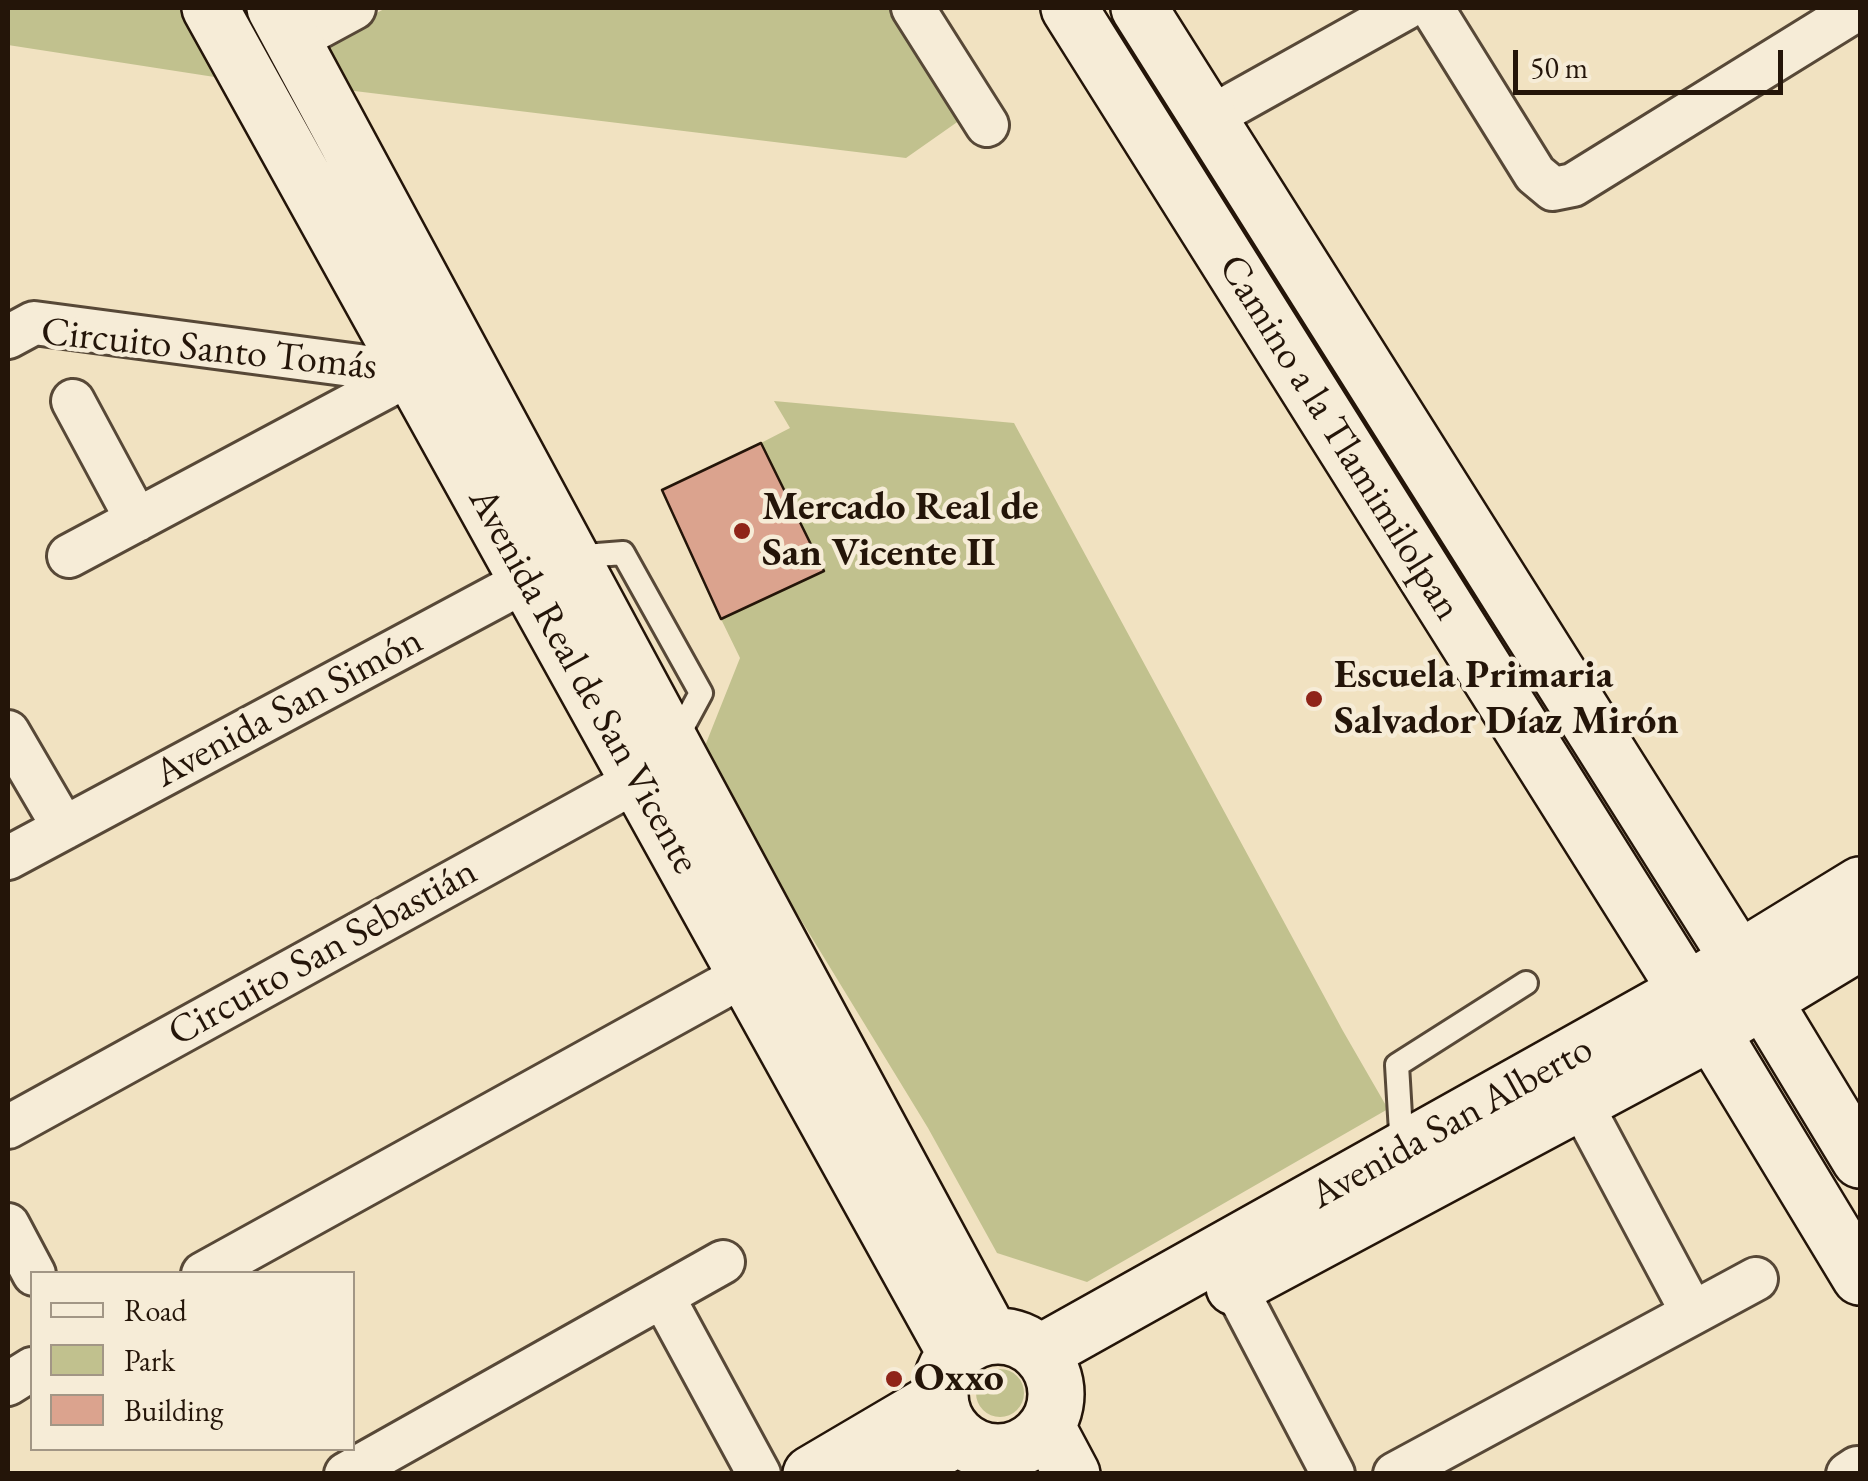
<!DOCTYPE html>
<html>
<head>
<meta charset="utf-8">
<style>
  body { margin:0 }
  #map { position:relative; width:1868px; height:1481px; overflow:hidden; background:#f1e2c1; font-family:"EB Garamond",serif }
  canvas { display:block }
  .frame { position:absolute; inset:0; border:10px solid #241509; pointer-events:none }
  .legend { position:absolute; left:30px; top:1271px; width:325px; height:180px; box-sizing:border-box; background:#f6ecd7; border:2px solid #a29685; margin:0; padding:12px 18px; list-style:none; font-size:30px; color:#241509 }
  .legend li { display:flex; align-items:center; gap:20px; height:50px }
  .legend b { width:50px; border:2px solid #a29685 }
  .scale { position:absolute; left:1513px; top:50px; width:270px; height:45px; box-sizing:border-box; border:5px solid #241509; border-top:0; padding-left:12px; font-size:30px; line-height:35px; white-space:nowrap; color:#241509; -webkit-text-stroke:8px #f6ecd7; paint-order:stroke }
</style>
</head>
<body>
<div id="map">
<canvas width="1868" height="1481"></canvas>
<div class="frame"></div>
<ul class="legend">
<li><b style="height:12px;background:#f6ecd7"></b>Road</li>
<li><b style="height:28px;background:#c1c18e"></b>Park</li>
<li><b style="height:28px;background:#dba38e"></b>Building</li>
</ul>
<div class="scale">50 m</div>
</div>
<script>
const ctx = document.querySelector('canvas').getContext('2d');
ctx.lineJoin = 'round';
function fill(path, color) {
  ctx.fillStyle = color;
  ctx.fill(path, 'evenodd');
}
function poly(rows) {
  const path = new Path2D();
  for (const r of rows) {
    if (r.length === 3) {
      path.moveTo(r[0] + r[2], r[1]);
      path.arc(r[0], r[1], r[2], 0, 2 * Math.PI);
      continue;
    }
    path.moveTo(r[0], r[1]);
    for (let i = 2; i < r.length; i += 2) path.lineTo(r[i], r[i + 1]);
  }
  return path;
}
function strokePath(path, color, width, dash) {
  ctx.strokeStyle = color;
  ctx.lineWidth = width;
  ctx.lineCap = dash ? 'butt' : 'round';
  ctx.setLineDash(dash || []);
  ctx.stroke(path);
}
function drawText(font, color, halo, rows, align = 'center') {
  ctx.font = font + ' "EB Garamond",serif';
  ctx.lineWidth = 9;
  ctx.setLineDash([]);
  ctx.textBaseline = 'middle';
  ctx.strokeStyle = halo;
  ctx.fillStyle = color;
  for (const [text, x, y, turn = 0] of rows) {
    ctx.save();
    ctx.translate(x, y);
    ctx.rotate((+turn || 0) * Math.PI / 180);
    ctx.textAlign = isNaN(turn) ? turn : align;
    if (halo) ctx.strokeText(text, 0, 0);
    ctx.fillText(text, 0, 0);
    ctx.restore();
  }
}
const green = poly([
  [8,8,184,8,221,78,8,45],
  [386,8,891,8,963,118,906,158,338,89,314,46],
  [774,401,1014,423,1343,1031,1388,1109,1087,1282,997,1253,928,1128,701,756,740,658,721,619,824,571,761,443,790,428],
  [1000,1393,24]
]);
const building = poly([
  [761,443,824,571,721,619,662,490,761,443]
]);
const lane = poly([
  [572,557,623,553,701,693,674,743],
  [1402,1149,1397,1065,1526,983]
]);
const street = poly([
  [913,8,987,125],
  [1432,8,1535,174,1553,189,1573,185,1859,8],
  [293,41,354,8],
  [1209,118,1406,8],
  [8,337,34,323,412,373],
  [73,401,137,520],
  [69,556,412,373],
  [8,732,64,828],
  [8,858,553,566],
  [1580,1102,1692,1312],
  [8,1127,638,780],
  [8,1225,34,1274],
  [203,1274,746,974],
  [1235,1287,1333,1474],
  [663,1297,759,1474],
  [8,1384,32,1369],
  [346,1474,723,1262],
  [1395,1474,1756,1279],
  [1848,1474,1857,1468]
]);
const secondary = poly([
  [210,8,956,1354],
  [275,8,991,1336],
  [1069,8,1687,991,1860,1277],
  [1139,8,1739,960,1860,1160],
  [1234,1287,1711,1032,1860,942],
  [998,1394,58],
  [1040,1353,1687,991,1860,885],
  [1047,1427,1072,1474],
  [811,1474,940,1398],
  [894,1474,959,1437]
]);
const markers = [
  [742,531,10,"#8f2418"],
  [1314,699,10,"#8f2418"],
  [894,1379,10,"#8f2418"]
];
const streetNames = [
  ["Circuito Santo Tomás",209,350,6],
  ["Camino a la Tlamimilolpan",1339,438,58],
  ["Avenida Real de San Vicente",583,681,61],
  ["Avenida San Simón",289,708,-28],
  ["Circuito San Sebastián",323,953,-29],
  ["Avenida San Alberto",1452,1123,-29]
];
const poiNames = [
  ["Mercado Real de",762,508],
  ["San Vicente II",762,554],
  ["Escuela Primaria",1334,676],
  ["Salvador Díaz Mirón",1334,722],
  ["Oxxo",914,1379]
];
fill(green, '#c1c18e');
fill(building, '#dba38e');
strokePath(building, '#241509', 2.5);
strokePath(lane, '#574837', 28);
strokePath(street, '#574837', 48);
strokePath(secondary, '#241509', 60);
strokePath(lane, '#f6ecd7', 22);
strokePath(street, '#f6ecd7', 42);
strokePath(secondary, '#f6ecd7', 55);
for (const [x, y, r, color] of markers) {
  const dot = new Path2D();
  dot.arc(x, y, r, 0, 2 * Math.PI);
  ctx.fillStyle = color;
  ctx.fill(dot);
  strokePath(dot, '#f6ecd7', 4);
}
drawText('40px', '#241509', '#f6ecd7', streetNames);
drawText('bold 40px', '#241509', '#f6ecd7', poiNames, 'left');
</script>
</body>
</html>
